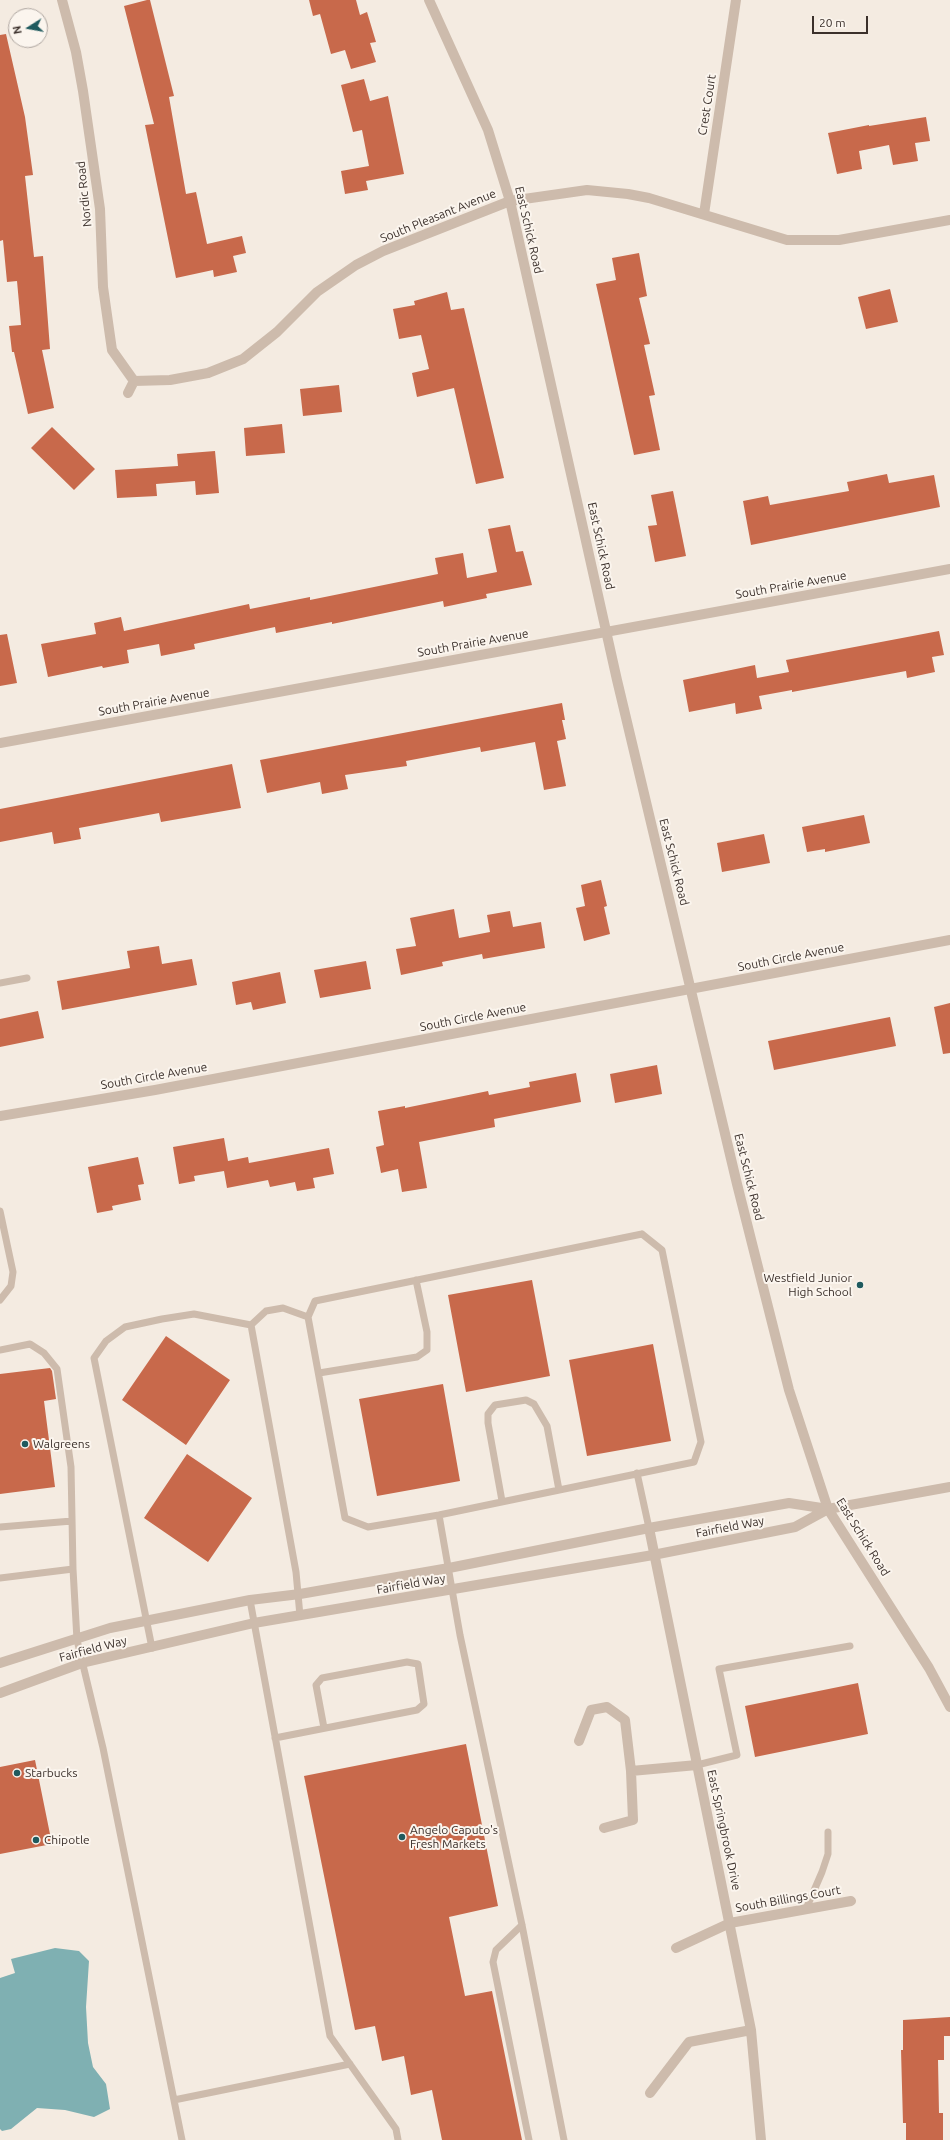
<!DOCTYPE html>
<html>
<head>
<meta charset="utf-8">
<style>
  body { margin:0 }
  #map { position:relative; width:950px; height:2140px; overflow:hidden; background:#f4ebe1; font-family:Ubuntu,sans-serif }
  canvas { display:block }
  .north { position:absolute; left:8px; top:8px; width:40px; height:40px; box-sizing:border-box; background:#fbf5ee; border:1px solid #aea6a0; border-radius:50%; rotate:259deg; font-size:11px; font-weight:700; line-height:16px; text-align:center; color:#3b302b }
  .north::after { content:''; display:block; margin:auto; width:14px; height:18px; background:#1f5a5e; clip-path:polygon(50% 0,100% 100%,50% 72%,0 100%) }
  .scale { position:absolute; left:812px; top:16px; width:56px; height:18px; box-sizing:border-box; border:2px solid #3b302b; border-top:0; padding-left:5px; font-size:12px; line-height:14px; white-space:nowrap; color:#3b302b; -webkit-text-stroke:3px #fbf5ee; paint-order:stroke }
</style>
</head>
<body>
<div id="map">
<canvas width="950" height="2140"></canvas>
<div class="north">N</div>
<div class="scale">20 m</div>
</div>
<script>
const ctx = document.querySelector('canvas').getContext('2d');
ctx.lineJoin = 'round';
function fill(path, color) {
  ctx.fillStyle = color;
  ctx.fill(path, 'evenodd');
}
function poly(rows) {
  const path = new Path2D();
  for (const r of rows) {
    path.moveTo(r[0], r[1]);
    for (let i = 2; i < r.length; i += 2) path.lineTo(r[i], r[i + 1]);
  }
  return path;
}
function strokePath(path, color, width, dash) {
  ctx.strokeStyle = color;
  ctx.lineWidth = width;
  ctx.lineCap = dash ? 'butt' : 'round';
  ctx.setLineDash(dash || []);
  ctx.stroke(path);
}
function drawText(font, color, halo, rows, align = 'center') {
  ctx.font = font + ' Ubuntu,sans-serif';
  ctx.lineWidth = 4;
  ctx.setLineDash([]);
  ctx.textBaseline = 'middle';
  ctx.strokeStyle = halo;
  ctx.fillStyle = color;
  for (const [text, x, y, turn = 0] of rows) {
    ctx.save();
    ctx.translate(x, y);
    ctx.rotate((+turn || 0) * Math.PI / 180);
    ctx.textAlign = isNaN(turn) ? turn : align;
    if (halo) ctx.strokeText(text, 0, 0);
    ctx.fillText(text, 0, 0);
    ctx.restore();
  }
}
const water = poly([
  [55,1948,79,1951,89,1961,86,2007,88,2043,93,2067,106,2084,110,2109,94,2117,65,2110,37,2108,11,2129,2,2131,0,2129,0,1978,15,1973,11,1959]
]);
const building = poly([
  [147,0,150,0,174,96,169,97,186,194,196,192,207,244,242,236,246,253,233,256,237,272,214,277,213,270,176,278,145,125,154,124,124,6],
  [309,0,356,0,360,15,367,12,376,42,370,43,376,62,351,69,345,50,331,54,320,14,313,16],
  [6,34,25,117,33,175,25,176,34,257,43,256,50,349,42,350,54,408,28,414,14,352,12,352,9,326,21,325,17,281,7,282,3,240,0,241,0,35],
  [364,79,370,101,388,96,404,174,366,181,368,190,345,194,341,171,369,166,362,130,353,132,341,85],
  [926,117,930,141,915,143,918,161,893,165,889,145,859,151,862,169,837,174,828,133,869,125,869,126],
  [639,253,647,296,639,298,650,344,644,345,655,395,649,396,660,450,634,455,596,284,616,280,612,258],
  [890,289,898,322,866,329,858,297],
  [447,292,451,310,464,308,504,478,476,484,454,388,417,397,412,373,429,369,421,335,399,339,393,309,415,305,414,301],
  [339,385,342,412,303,416,300,389],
  [282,424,285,453,246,456,244,428],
  [52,427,95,469,74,490,31,448],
  [215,451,219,493,196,495,195,481,156,484,157,496,117,498,115,470,178,466,177,454],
  [887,474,889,483,934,475,940,507,751,545,743,501,768,496,770,505,849,491,847,482],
  [673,491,686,556,655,562,648,526,657,525,651,495],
  [510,525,516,552,523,551,532,585,486,594,487,598,444,607,443,601,332,624,332,622,276,633,275,627,194,644,195,649,161,656,159,644,127,650,129,663,103,668,102,666,48,677,41,644,96,634,94,623,121,617,124,631,249,604,250,609,310,597,310,600,438,574,435,558,463,553,467,578,497,572,488,529],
  [939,631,944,655,932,657,935,672,907,678,906,671,792,692,792,690,759,696,762,709,736,714,735,703,689,712,683,680,755,665,757,678,789,672,786,660],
  [7,634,17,683,0,686,0,635],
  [562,703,565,720,562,720,566,739,557,741,566,786,544,790,535,742,481,752,480,747,406,761,407,766,345,775,348,789,322,794,320,782,267,793,260,760],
  [232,764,241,808,161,822,159,813,79,828,81,839,54,844,52,832,0,842,0,809],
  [864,815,870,843,825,852,825,849,807,852,802,827],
  [764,834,770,863,722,872,717,843],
  [601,880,607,906,604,907,610,934,584,941,576,908,585,906,581,885],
  [454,909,459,938,490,932,487,915,510,911,513,927,541,922,545,948,483,959,482,954,442,962,443,966,401,975,396,949,416,946,410,918],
  [159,946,162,964,192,959,197,985,62,1010,57,981,130,968,127,951],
  [366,961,371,989,320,998,314,970],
  [280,972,286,1003,253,1010,251,1002,236,1005,232,982],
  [950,1003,950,1053,943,1054,934,1007],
  [38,1011,44,1038,0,1047,0,1019],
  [890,1017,896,1046,774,1070,768,1041],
  [657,1065,662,1094,615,1103,610,1074],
  [576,1073,581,1102,494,1119,495,1127,419,1142,427,1188,402,1192,398,1169,381,1173,376,1147,384,1145,378,1111,405,1106,405,1108,488,1091,489,1095,530,1087,529,1082],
  [224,1138,228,1161,248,1157,249,1163,329,1148,334,1174,313,1178,315,1188,297,1191,295,1182,270,1187,268,1180,227,1188,224,1171,194,1176,195,1181,179,1184,173,1147],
  [138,1157,144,1184,138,1185,141,1200,112,1206,113,1210,97,1213,88,1167],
  [532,1280,550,1376,466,1392,448,1295],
  [166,1336,230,1380,186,1445,122,1400],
  [653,1344,671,1441,587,1456,569,1360],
  [50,1368,52,1371,56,1399,44,1401,55,1487,0,1494,0,1374],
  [443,1384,460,1481,377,1496,359,1399],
  [187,1454,252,1498,208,1562,144,1518],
  [858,1683,868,1734,755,1757,745,1706],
  [466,1744,498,1906,449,1917,465,1996,492,1991,522,2140,442,2140,432,2090,411,2095,404,2056,382,2061,375,2026,355,2030,304,1776],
  [35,1760,52,1844,0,1854,0,1767],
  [950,2017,950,2036,944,2036,944,2060,938,2060,939,2113,943,2113,943,2140,906,2140,906,2123,903,2123,901,2050,903,2050,903,2020]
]);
const service = poly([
  [0,983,27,978],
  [0,1211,13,1272,11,1286,0,1300],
  [642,1234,662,1250,701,1442,694,1462,439,1515,368,1527,345,1518,308,1317,315,1301,642,1234],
  [251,1325,296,1572,300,1616],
  [0,1350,30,1344,44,1353,57,1369,71,1467,73,1569],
  [319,1373,417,1357,427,1350,427,1332,416,1280],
  [637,1473,649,1528],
  [502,1501,488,1423,488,1414,495,1405,526,1400,534,1404,547,1426,559,1490],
  [439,1515,460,1635,522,1925,564,2140],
  [0,1527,72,1521],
  [0,1578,73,1569,77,1640,103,1748,182,2140],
  [250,1600,330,2036,396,2129,398,2140],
  [152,1648,94,1358,106,1341,125,1327,162,1319,194,1314,251,1325,266,1311,283,1308,308,1317],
  [275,1738,417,1710,424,1704,418,1664,407,1662,322,1678,316,1685,324,1728],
  [697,1765,737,1755,719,1669,850,1646],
  [806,1909,822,1872,828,1854,828,1832],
  [522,1925,496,1950,493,1962,529,2140],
  [174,2100,350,2064]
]);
const minor = poly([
  [62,0,76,52,83,91,100,209,103,287,112,350,134,381],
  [429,0,488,130,510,201,617,680,737,1184,789,1390,828,1509,929,1668,950,1707],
  [704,214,736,0],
  [134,381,170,380,208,373,243,359,277,332,317,292,356,265,383,251,510,201,587,190,628,194,649,198,787,240,839,240,950,220],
  [128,393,134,381],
  [0,743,950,569],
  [0,1116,155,1090,950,940],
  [649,1528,751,2030,761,2140],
  [579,1741,591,1710,607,1707,625,1720,631,1771,633,1820,604,1828],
  [631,1771,697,1765],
  [676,1948,730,1923,851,1901],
  [650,2093,689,2042,751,2030]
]);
const tertiary = poly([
  [0,1663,110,1628,250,1600,300,1594,449,1568,649,1528,789,1503,828,1509],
  [0,1693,82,1663,254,1623,653,1555,795,1527,828,1509,950,1487]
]);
const markers = [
  [860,1285,4,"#1f5a5e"],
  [25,1444,4,"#1f5a5e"],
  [17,1773,4,"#1f5a5e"],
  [402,1837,4,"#1f5a5e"],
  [36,1840,4,"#1f5a5e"]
];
const streetNames = [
  ["Crest Court",707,105,-81],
  ["Nordic Road",84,194,-96],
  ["South Pleasant Avenue",438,216,-22],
  ["East Schick Road",529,230,77],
  ["East Schick Road",601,546,78],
  ["South Prairie Avenue",791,585,-10],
  ["South Prairie Avenue",473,643,-10],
  ["South Prairie Avenue",154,702,-10],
  ["East Schick Road",674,862,76],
  ["South Circle Avenue",791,957,-11],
  ["South Circle Avenue",473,1017,-11],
  ["South Circle Avenue",154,1076,-10],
  ["East Schick Road",749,1177,76],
  ["Fairfield Way",730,1527,-11],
  ["East Schick Road",863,1537,58],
  ["Fairfield Way",411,1584,-10],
  ["Fairfield Way",93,1649,-15],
  ["East Springbrook Drive",724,1830,78],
  ["South Billings Court",788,1899,-10]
];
const poiNames = [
  ["Westfield Junior",852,1278,"right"],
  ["High School",852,1292,"right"],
  ["Walgreens",33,1444],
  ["Starbucks",25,1773],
  ["Angelo Caputo's",410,1830],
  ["Fresh Markets",410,1844],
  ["Chipotle",44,1840]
];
fill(water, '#7fb0b2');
fill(building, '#c8694b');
strokePath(service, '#cdbbac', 7);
strokePath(minor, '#cdbbac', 10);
strokePath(tertiary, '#cdbbac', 10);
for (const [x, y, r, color] of markers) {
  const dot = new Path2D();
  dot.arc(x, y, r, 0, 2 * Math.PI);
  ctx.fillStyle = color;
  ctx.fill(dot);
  strokePath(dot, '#fbf5ee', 1.5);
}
drawText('12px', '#3b302b', '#fbf5ee', streetNames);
drawText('12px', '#3b302b', '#fbf5ee', poiNames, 'left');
</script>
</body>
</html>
